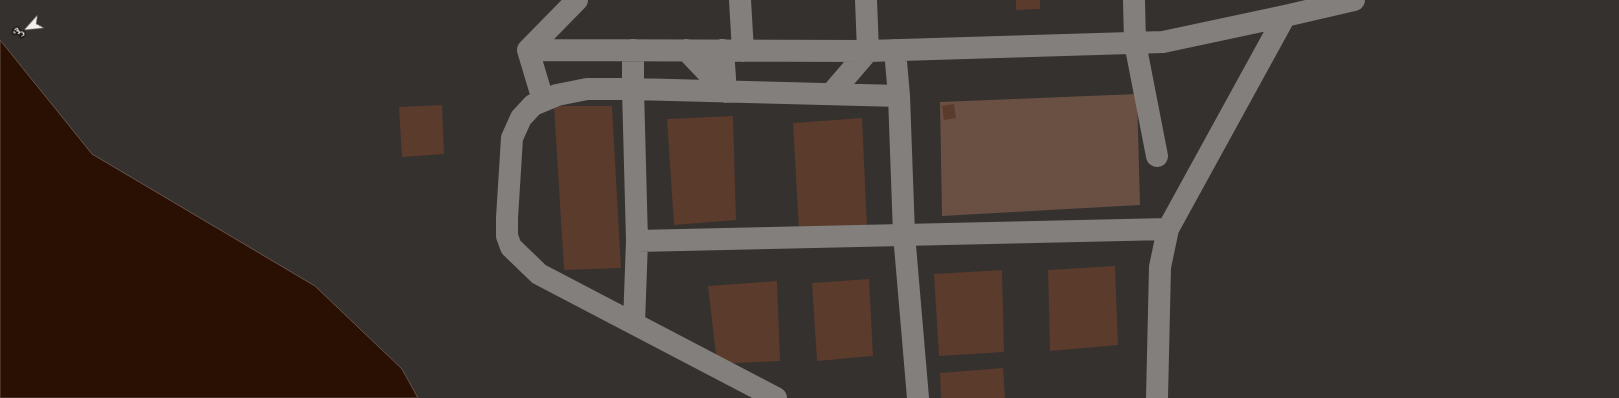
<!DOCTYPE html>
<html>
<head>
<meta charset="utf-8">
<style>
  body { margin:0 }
  #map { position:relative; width:1619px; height:398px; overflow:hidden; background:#34312f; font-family:"Work Sans","Noto Naskh Arabic",sans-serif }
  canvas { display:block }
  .north { position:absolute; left:8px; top:8px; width:40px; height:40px; -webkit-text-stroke:3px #1b1918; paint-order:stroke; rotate:243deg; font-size:11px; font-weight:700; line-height:16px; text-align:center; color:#f3f0ef }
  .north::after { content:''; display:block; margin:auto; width:14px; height:18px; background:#f3f0ef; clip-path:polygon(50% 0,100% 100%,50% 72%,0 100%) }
</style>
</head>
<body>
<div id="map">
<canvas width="1619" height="398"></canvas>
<div class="north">ش</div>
</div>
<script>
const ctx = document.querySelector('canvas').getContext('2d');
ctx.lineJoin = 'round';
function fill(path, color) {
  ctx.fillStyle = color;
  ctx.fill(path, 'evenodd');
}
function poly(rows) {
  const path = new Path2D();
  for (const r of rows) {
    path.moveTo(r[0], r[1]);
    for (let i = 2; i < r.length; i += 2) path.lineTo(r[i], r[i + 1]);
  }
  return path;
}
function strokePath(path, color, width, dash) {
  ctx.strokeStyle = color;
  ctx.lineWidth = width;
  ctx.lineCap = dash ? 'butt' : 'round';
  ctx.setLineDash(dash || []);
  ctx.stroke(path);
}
const green = poly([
  [1137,94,1140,205,942,216,940,102]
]);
const water = poly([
  [0,40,92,154,315,286,402,369,418,398,0,398,0,40]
]);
const building = poly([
  [1016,0,1040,0,1040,9,1016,10],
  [954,104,956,118,944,120,942,106],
  [442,105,444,154,402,157,399,107],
  [554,106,612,106,621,268,564,270],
  [733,116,736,220,674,225,667,119],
  [862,118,867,227,799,231,793,123],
  [1115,266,1118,345,1050,351,1048,270],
  [1002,270,1004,352,939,356,934,274],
  [869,279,873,356,817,361,812,283],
  [777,281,780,361,717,364,708,286],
  [1003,368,1005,398,941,398,940,373]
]);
const street = poly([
  [740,0,743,51],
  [1134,0,1135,43,1157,156],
  [528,50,868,51,1163,42,1285,16,1354,0],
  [528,50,577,0],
  [528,50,543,100],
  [633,50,633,89,587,89,557,95,533,105,521,118,512,138,507,218,507,236,511,247,539,274,776,398],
  [686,50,726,92,723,50],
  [895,50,899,96,904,234,918,398],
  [831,94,868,51,866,0],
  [899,96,633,89,637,241,1168,229,1160,267,1157,398],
  [1168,229,1285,16],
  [634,323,637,241]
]);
fill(green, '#695043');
fill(water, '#2a1003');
strokePath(water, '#66534a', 1);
fill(building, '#5a3b2c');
strokePath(street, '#837f7d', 22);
</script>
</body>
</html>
